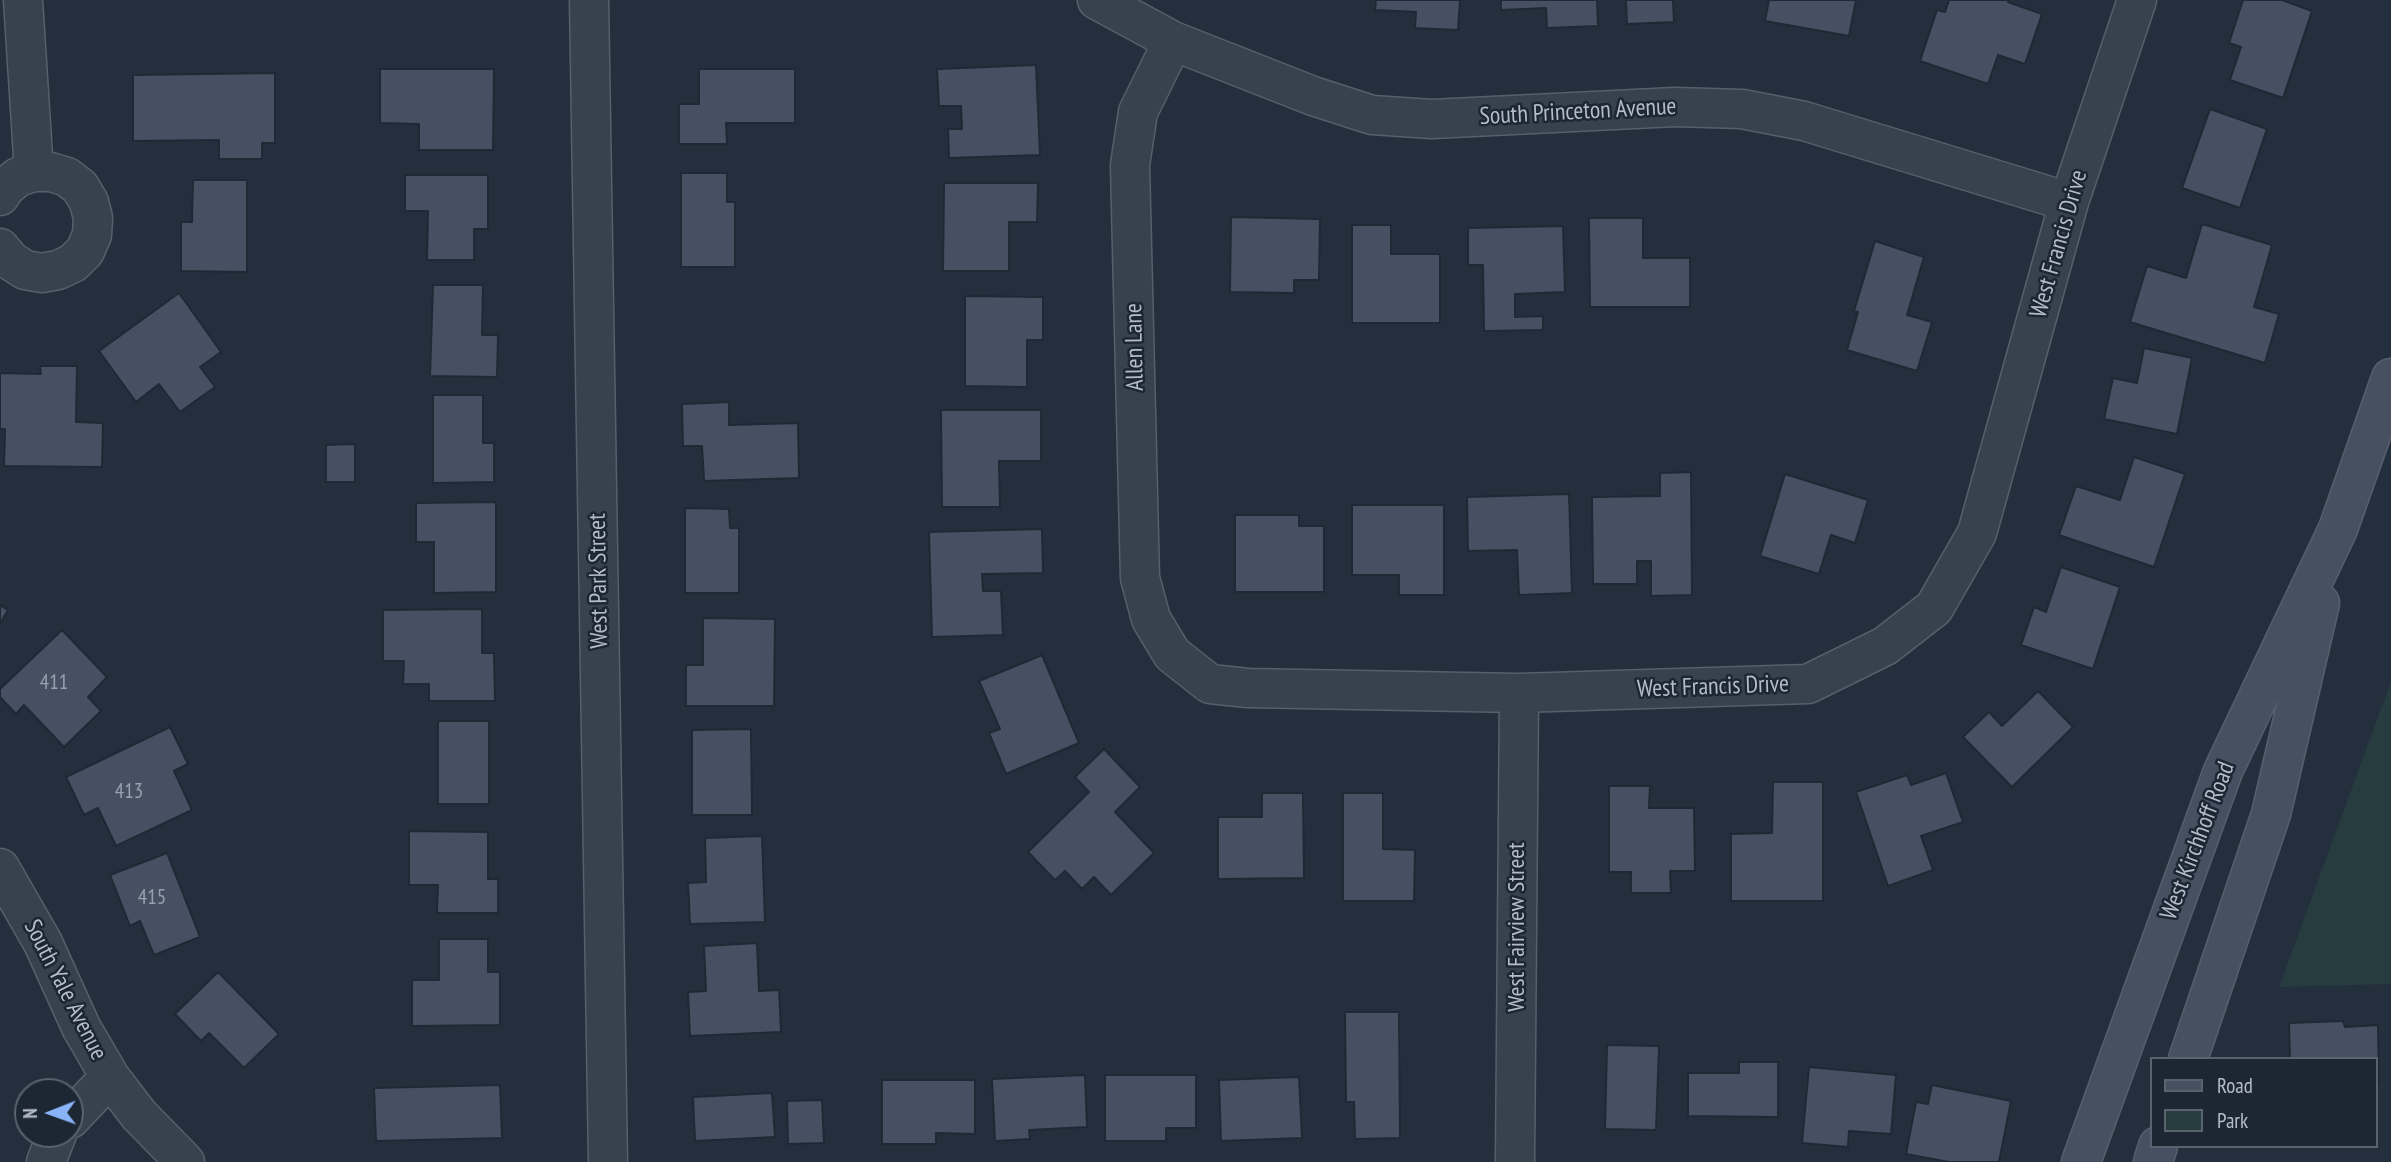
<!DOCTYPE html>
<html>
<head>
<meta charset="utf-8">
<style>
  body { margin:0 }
  #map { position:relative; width:2391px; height:1162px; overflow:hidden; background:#242f3e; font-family:"PT Sans Narrow",sans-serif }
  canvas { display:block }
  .legend { position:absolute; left:2150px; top:1057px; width:228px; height:91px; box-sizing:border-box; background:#1d2633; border:2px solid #59626f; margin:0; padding:9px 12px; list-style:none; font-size:21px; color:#b4bcc9 }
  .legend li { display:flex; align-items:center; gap:14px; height:35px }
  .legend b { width:35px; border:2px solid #59626f }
  .north { position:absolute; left:14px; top:1078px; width:70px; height:70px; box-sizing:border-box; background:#1d2633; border:2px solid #59626f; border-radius:50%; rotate:269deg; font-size:19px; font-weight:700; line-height:28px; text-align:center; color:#b4bcc9 }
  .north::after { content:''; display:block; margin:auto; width:24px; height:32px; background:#8ab4f8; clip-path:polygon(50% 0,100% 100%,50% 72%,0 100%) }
</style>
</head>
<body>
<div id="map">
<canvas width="2391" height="1162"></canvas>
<ul class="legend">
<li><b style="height:9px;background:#465061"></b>Road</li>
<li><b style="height:19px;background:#263c3f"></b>Park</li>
</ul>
<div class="north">N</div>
</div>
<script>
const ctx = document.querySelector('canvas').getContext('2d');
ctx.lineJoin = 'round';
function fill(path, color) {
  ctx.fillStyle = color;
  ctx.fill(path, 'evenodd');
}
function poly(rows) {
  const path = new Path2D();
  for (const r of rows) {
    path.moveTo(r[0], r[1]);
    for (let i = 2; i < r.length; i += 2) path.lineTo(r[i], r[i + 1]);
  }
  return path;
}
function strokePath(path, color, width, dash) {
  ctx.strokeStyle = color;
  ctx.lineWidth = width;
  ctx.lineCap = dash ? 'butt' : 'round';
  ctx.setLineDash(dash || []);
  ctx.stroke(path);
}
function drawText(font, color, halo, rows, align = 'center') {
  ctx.font = font + ' "PT Sans Narrow",sans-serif';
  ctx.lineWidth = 5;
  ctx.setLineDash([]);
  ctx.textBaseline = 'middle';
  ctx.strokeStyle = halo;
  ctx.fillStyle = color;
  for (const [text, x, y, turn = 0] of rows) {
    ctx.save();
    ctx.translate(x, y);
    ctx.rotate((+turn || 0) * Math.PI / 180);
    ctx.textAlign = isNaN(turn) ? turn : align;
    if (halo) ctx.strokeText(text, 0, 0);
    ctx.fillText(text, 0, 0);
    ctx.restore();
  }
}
const green = poly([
  [2391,681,2391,984,2279,987,2338,826]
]);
const building = poly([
  [1376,0,1460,0,1458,30,1415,28,1416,12,1375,10,1376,0],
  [1501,0,1597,0,1598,26,1547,28,1546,8,1501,10,1501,0],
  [1626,0,1673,0,1674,22,1627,24,1626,0],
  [1769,0,1856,0,1849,36,1765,21,1769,0],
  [1949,0,2009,0,2008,2,2042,14,2025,64,1998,55,1988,84,1920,61,1937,10,1945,12,1949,0],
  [2243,0,2282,0,2312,11,2283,98,2230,80,2241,47,2229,43,2243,0],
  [1036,65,1040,155,949,158,948,129,962,129,961,106,939,106,937,69,1036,65],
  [380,69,494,69,493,150,419,150,419,124,380,123,380,69],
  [699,69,795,69,795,123,726,123,727,144,679,144,679,104,699,104,699,69],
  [275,73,275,143,262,143,262,159,219,159,219,140,133,141,133,75,275,73],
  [2210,109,2267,129,2240,208,2182,188,2210,109],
  [681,173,727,173,727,202,735,202,735,267,681,267,681,173],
  [405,175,488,175,488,229,474,229,474,260,427,260,428,211,405,211,405,175],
  [193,180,247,180,247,272,181,271,181,222,192,222,193,180],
  [944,183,1038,183,1037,222,1009,222,1009,271,943,271,944,183],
  [1231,217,1320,219,1319,280,1294,280,1294,293,1230,292,1231,217],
  [1589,218,1643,218,1643,258,1690,258,1690,307,1590,307,1589,218],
  [2202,224,2272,245,2254,307,2279,314,2265,363,2130,322,2147,266,2186,278,2202,224],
  [1352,225,1391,225,1391,254,1440,254,1440,323,1352,323,1352,225],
  [1563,226,1565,292,1515,294,1515,317,1543,316,1543,330,1484,331,1483,265,1468,265,1468,228,1563,226],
  [1875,241,1924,257,1907,315,1932,322,1917,371,1847,350,1858,312,1854,311,1875,241],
  [433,285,483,285,482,335,498,335,497,377,430,376,433,285],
  [179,293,221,352,200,367,215,387,180,412,159,384,136,402,99,351,179,293],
  [965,296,1043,297,1043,340,1027,340,1027,387,965,386,965,296],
  [2144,348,2192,358,2177,434,2104,419,2113,378,2137,383,2144,348],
  [40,366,77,366,76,422,103,423,102,467,4,466,5,429,0,429,0,373,41,374,40,366],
  [433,395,483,395,483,443,494,443,494,482,433,483,433,395],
  [729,402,729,425,798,423,799,478,704,481,702,446,683,446,682,404,729,402],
  [941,410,1041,410,1041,461,999,461,1000,507,942,507,941,410],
  [355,444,355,482,326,482,326,445,355,444],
  [2134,457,2185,474,2154,567,2059,535,2076,486,2120,500,2134,457],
  [1691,472,1692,595,1651,596,1651,561,1637,561,1637,584,1593,584,1592,497,1660,496,1660,473,1691,472],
  [1785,474,1868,500,1855,543,1831,535,1819,574,1760,556,1785,474],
  [1569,494,1572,593,1519,595,1517,550,1468,551,1467,497,1569,494],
  [496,502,496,592,434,593,434,542,416,542,416,503,496,502],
  [1352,505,1444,505,1444,595,1399,595,1399,575,1352,575,1352,505],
  [685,508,729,509,730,528,739,528,739,593,685,593,685,508],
  [1235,515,1299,515,1299,526,1324,526,1324,592,1235,592,1235,515],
  [1042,529,1043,573,982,574,983,591,1001,591,1003,635,932,637,929,532,1042,529],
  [2061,567,2120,587,2093,669,2021,645,2034,607,2046,612,2061,567],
  [0,605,8,610,0,624,0,605],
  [482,609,482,653,494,653,495,701,429,701,429,684,403,684,404,661,383,661,383,610,482,609],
  [703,618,775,619,774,706,686,706,686,665,703,665,703,618],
  [62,630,107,677,88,697,101,711,64,747,24,705,16,714,0,697,0,689,62,630],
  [1042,655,1079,743,1006,774,989,733,1000,729,979,681,1042,655],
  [2038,691,2073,727,2012,787,1963,737,1989,712,2002,726,2038,691],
  [438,721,489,721,489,804,438,804,438,721],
  [170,727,188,764,174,771,192,810,116,846,98,808,84,815,66,777,170,727],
  [751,729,752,815,692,815,692,730,751,729],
  [1104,749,1140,787,1115,812,1154,853,1111,895,1094,877,1082,889,1065,871,1055,880,1028,852,1089,792,1075,777,1104,749],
  [1946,773,1963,822,1921,836,1933,870,1888,886,1856,792,1907,775,1911,785,1946,773],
  [1773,782,1823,782,1823,901,1731,901,1731,834,1772,833,1773,782],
  [1609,786,1650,786,1649,808,1694,808,1695,871,1670,871,1671,893,1631,893,1631,872,1609,872,1609,786],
  [1262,793,1303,793,1304,878,1218,879,1218,817,1262,817,1262,793],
  [1343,793,1383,793,1383,849,1415,850,1414,901,1343,901,1343,793],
  [409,831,488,832,488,879,498,879,498,913,437,913,438,885,409,885,409,831],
  [762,836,765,922,690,924,688,883,706,882,705,838,762,836],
  [167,853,200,937,154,955,140,921,130,926,110,875,167,853],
  [439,939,488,939,488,972,500,972,500,1025,412,1026,412,980,439,980,439,939],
  [757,943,759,991,779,990,781,1032,690,1036,688,992,706,991,704,946,757,943],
  [218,972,279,1034,244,1068,209,1033,201,1041,175,1014,218,972],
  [1345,1012,1399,1012,1400,1138,1355,1139,1354,1102,1346,1102,1345,1012],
  [2343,1021,2345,1027,2378,1025,2379,1084,2375,1084,2375,1059,2290,1059,2289,1023,2343,1021],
  [1607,1045,1659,1046,1656,1130,1605,1129,1607,1045],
  [1739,1062,1778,1062,1778,1117,1688,1116,1688,1073,1739,1073,1739,1062],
  [1809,1067,1896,1075,1891,1134,1849,1131,1848,1147,1802,1143,1809,1067],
  [1085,1075,1087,1127,1029,1130,1030,1139,995,1141,992,1079,1085,1075],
  [1105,1075,1196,1075,1196,1128,1166,1128,1166,1141,1105,1141,1105,1075],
  [1299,1077,1302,1138,1221,1141,1219,1080,1299,1077],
  [882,1080,975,1080,975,1134,936,1133,936,1144,882,1144,882,1080],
  [500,1085,502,1138,376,1141,374,1088,500,1085],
  [1932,1085,2011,1101,1999,1162,1949,1162,1906,1154,1916,1102,1928,1104,1932,1085],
  [772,1093,775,1137,695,1141,693,1097,772,1093],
  [822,1100,824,1143,788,1144,787,1101,822,1100]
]);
const street = poly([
  [23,0,34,172],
  [589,0,608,1162],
  [1097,0,1173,41,1313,96,1372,115,1432,119,1675,107,1742,109,1804,121,2069,202],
  [1173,41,1138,112,1130,165,1140,578,1151,619,1172,654,1210,684,1248,688,1519,693,1808,684,1885,646,1934,608,1977,533,2069,202,2137,0],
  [0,196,6,187,18,177,34,172,51,172,67,177,80,187,89,202,93,218,92,235,85,251,73,263,58,270,42,273,25,270,11,261,0,248],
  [0,868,43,943,81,1027,110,1077,139,1115,185,1162],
  [70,1119,110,1077],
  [46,1162,57,1134],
  [1515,1162,1519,693]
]);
const secondary = poly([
  [2188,1059,2271,814,2320,603],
  [2081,1162,2223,771,2338,529,2391,378],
  [2153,1162,2158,1146]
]);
const numberNames = [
  ["411",54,683],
  ["413",129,792],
  ["415",152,898]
];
const streetNames = [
  ["South Princeton Avenue",1578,112,-3],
  ["West Francis Drive",2059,244,-74],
  ["Allen Lane",1135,347,-91],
  ["West Park Street",599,581,-91],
  ["West Francis Drive",1713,687,-2],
  ["West Kirchhoff Road",2198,841,-69],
  ["West Fairview Street",1517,927,-90],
  ["South Yale Avenue",65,990,63]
];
fill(green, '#263c3f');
fill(building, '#455162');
strokePath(building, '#1f2835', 2);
strokePath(street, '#565f6c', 41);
strokePath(secondary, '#565f6c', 41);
strokePath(street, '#38414e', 38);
strokePath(secondary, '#465061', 38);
drawText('21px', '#98a1af', null, numberNames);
drawText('24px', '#b4bcc9', '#1d2633', streetNames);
</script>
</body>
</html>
